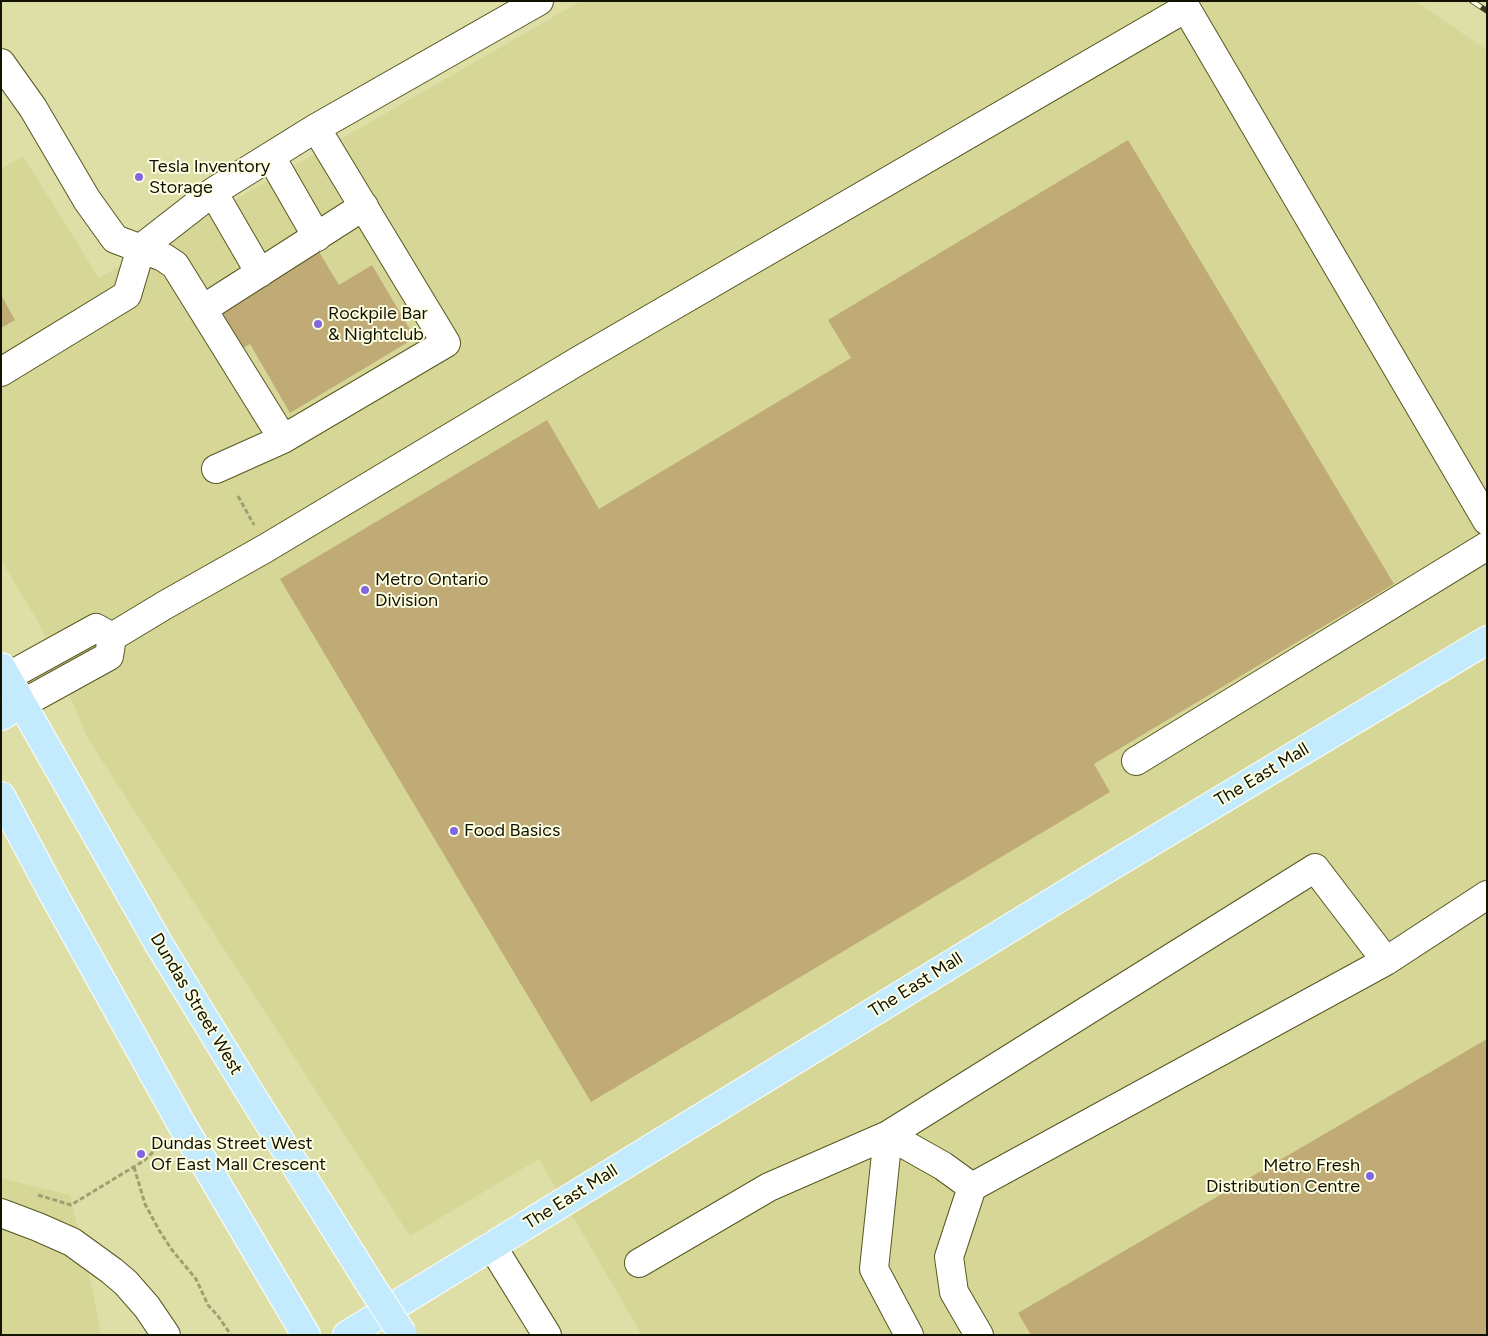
<!DOCTYPE html>
<html>
<head>
<meta charset="utf-8">
<style>
  body { margin:0 }
  #map { position:relative; width:1488px; height:1336px; overflow:hidden; background:#dedfa7; font-family:Figtree,sans-serif }
  canvas { display:block }
  .frame { position:absolute; inset:0; border:2px solid #121200; pointer-events:none }
</style>
</head>
<body>
<div id="map">
<canvas width="1488" height="1336"></canvas>
<div class="frame"></div>
</div>
<script>
const ctx = document.querySelector('canvas').getContext('2d');
ctx.lineJoin = 'round';
function fill(path, color) {
  ctx.fillStyle = color;
  ctx.fill(path, 'evenodd');
}
function poly(rows) {
  const path = new Path2D();
  for (const r of rows) {
    path.moveTo(r[0], r[1]);
    for (let i = 2; i < r.length; i += 2) path.lineTo(r[i], r[i + 1]);
  }
  return path;
}
function strokePath(path, color, width, dash) {
  ctx.strokeStyle = color;
  ctx.lineWidth = width;
  ctx.lineCap = dash ? 'butt' : 'round';
  ctx.setLineDash(dash || []);
  ctx.stroke(path);
}
function drawText(font, color, halo, rows, align = 'center') {
  ctx.font = font + ' Figtree,sans-serif';
  ctx.lineWidth = 4;
  ctx.setLineDash([]);
  ctx.textBaseline = 'middle';
  ctx.strokeStyle = halo;
  ctx.fillStyle = color;
  for (const [text, x, y, turn = 0] of rows) {
    ctx.save();
    ctx.translate(x, y);
    ctx.rotate((+turn || 0) * Math.PI / 180);
    ctx.textAlign = isNaN(turn) ? turn : align;
    if (halo) ctx.strokeText(text, 0, 0);
    ctx.fillText(text, 0, 0);
    ctx.restore();
  }
}
const built = poly([
  [581,1,1415,1,1487,50,1487,1335,642,1335,539,1159,410,1236,88,739,40,625,1,560,1,169,23,156,99,278],
  [1,1178,70,1195,92,1288,101,1335,1,1335]
]);
const building = poly([
  [1128,140,1394,584,1094,764,1110,792,591,1102,280,579,547,420,599,509,851,358,828,320],
  [319,252,339,285,372,265,415,338,290,413,250,344,243,348,221,310],
  [1,295,15,320,1,328],
  [1487,1039,1487,1335,1031,1335,1018,1313]
]);
const path = poly([
  [238,496,254,525],
  [134,1167,145,1204,159,1230,172,1250,196,1279,208,1305,218,1316,231,1335],
  [38,1195,71,1205,145,1160,161,1144]
]);
const minor = poly([
  [1,63,33,108,87,200,115,239,163,257,175,265,283,439],
  [271,157,317,237],
  [213,192,260,273],
  [203,309,364,206],
  [1,372,127,295,141,248,213,192,316,128,539,1],
  [216,469,283,439,446,343,316,128],
  [7,677,96,628,112,637],
  [22,704,109,656,112,637,165,605,266,548,578,361,1186,8,1487,521],
  [1136,761,1487,546],
  [972,1187,1386,961,1487,895],
  [1,1213,38,1227,72,1242,112,1271,126,1283,147,1307,166,1335],
  [492,1246,547,1335],
  [639,1263,769,1187,888,1135,874,1269,909,1335],
  [979,1335,954,1292,949,1257,972,1187,943,1166,888,1135,1315,868,1386,961]
]);
const major = poly([
  [1,667,160,946,247,1088,370,1284],
  [1,716,22,704],
  [1,796,51,890,182,1125,306,1335],
  [347,1335,1103,871,1487,640]
]);
const rail = poly([
  [1472,1,1487,11]
]);
const majorBridge = poly([
  [370,1284,403,1335]
]);
const markers = [
  [139,177,5,"#7f67e2"],
  [318,324,5,"#7f67e2"],
  [365,590,5,"#7f67e2"],
  [454,831,5,"#7f67e2"],
  [141,1154,5,"#7f67e2"],
  [1370,1176,5,"#7f67e2"]
];
const poiNames = [
  ["Tesla Inventory",149,167],
  ["Storage",149,188],
  ["Rockpile Bar",328,314],
  ["& Nightclub",328,335],
  ["Metro Ontario",375,580],
  ["Division",375,601],
  ["Food Basics",464,831],
  ["Dundas Street West",151,1144],
  ["Of East Mall Crescent",151,1165],
  ["Metro Fresh",1360,1166,"right"],
  ["Distribution Centre",1360,1187,"right"]
];
const streetNames = [
  ["The East Mall",1262,775,-31],
  ["The East Mall",916,985,-32],
  ["Dundas Street West",196,1004,59],
  ["The East Mall",571,1197,-32]
];
fill(built, '#d6d797');
fill(building, '#c0ab77');
strokePath(minor, '#575722', 30);
strokePath(major, '#fff', 30);
strokePath(path, '#9e9f73', 3, [5, 2.5]);
strokePath(minor, '#fff', 28);
strokePath(major, '#c4ebfd', 28);
strokePath(rail, '#3b3c22', 5.5);
strokePath(rail, '#fdfee2', 4, [11]);
strokePath(majorBridge, '#fff', 30, []);
strokePath(majorBridge, '#c4ebfd', 28);
for (const [x, y, r, color] of markers) {
  const dot = new Path2D();
  dot.arc(x, y, r, 0, 2 * Math.PI);
  ctx.fillStyle = color;
  ctx.fill(dot);
  strokePath(dot, '#fdfee2', 2);
}
drawText('18px', '#121200', '#fdfee2', poiNames, 'left');
drawText('18px', '#121200', '#fdfee2', streetNames);
</script>
</body>
</html>
